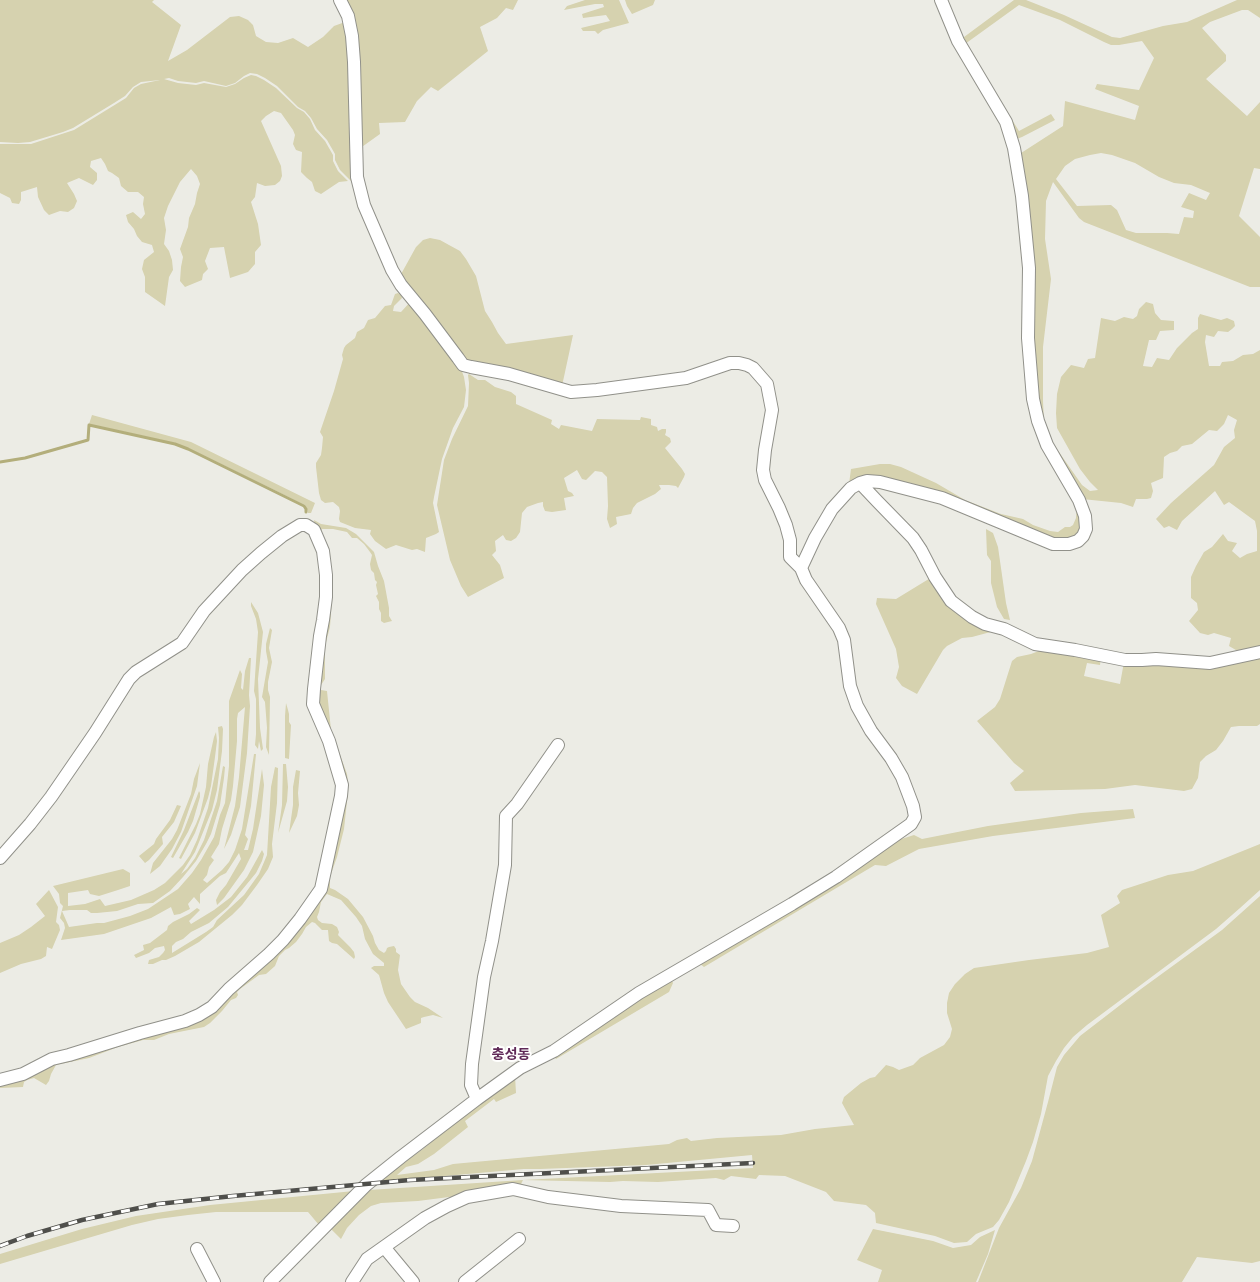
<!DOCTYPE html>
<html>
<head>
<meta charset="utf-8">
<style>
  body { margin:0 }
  canvas { display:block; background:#ecece5 }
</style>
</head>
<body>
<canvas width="1260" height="1282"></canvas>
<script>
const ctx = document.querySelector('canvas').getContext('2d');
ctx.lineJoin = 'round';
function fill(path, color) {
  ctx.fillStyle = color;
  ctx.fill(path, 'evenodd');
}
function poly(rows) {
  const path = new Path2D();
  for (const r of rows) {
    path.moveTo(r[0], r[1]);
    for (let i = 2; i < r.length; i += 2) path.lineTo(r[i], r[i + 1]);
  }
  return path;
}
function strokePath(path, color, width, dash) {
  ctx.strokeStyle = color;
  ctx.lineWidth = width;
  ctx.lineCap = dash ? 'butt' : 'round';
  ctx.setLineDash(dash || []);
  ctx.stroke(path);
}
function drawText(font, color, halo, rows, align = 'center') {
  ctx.font = font + ' "Varela Round","Noto Sans KR",sans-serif';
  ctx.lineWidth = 4;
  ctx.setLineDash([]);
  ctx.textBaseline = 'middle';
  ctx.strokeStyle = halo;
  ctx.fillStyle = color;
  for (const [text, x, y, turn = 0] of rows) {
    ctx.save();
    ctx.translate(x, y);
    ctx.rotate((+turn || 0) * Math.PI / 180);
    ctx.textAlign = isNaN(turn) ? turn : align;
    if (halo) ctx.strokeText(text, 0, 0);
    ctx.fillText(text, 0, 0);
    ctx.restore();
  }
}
const green = poly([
  [0,0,154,0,152,2,181,25,168,61,187,50,230,17,239,16,248,20,253,25,256,36,266,42,278,43,293,38,308,47,323,37,334,26,345,22,348,40,356,186,340,170,335,160,335,154,327,140,317,129,311,118,305,111,298,107,277,86,265,78,257,74,250,73,244,76,235,83,226,86,204,81,196,83,178,81,169,78,164,79,178,83,196,85,204,83,226,87,235,84,244,78,251,75,256,76,264,80,276,88,297,108,304,112,310,119,315,130,325,141,333,155,333,161,338,171,348,181,339,182,321,194,315,191,312,182,307,178,301,172,302,152,296,150,293,144,295,135,293,130,281,113,274,111,266,116,261,121,281,166,282,176,280,181,275,185,265,186,257,183,255,197,251,202,258,224,261,245,255,252,255,264,248,272,230,278,224,247,210,248,205,261,208,269,203,274,202,280,185,287,180,281,181,267,183,257,180,249,188,227,189,218,195,204,197,193,200,184,197,176,191,169,180,182,168,206,164,218,166,230,164,244,169,251,172,260,173,270,169,277,165,306,145,292,145,277,142,269,144,260,154,252,152,245,142,242,137,236,134,229,128,222,126,215,133,212,141,219,145,214,143,204,144,197,138,192,128,192,121,186,119,178,112,173,108,171,105,164,101,158,91,161,90,167,97,173,97,180,93,185,79,178,67,183,74,194,77,201,74,208,68,212,60,211,49,215,44,210,38,197,37,187,21,192,21,200,19,204,12,203,10,198,0,193,0,144,31,144,74,130,126,98,134,88,141,84,160,80,141,82,133,87,125,96,114,103,73,128,63,132,30,142,18,143,0,142],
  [345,0,518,0,513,10,506,8,497,18,480,27,488,51,438,91,431,87,417,101,405,122,379,123,380,134,359,149],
  [585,0,619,0,629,23,603,30,598,34,595,31,583,31,581,28,610,21,606,15,583,18,582,14,604,7,603,4,595,4,564,10,567,6],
  [625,0,655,0,653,5,632,14,627,6],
  [1014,0,1026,0,1064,15,1112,37,1120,38,1163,26,1187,22,1237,0,1260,0,1260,18,1248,10,1242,10,1210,22,1202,28,1226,55,1226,61,1206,79,1247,116,1260,102,1260,169,1254,168,1239,216,1260,237,1260,287,1250,287,1084,222,1079,218,1053,182,1046,201,1045,239,1051,279,1043,347,1043,401,1044,422,1054,445,1082,485,1090,491,1098,490,1090,482,1080,469,1071,453,1057,428,1056,413,1057,394,1061,377,1071,365,1084,368,1088,359,1095,358,1101,318,1115,321,1124,317,1133,319,1137,316,1139,309,1146,302,1153,304,1155,313,1161,320,1174,321,1174,330,1160,331,1156,340,1149,340,1143,366,1152,367,1157,358,1169,360,1177,348,1192,333,1198,329,1198,318,1200,314,1221,320,1227,318,1234,321,1235,326,1232,329,1228,332,1218,331,1214,337,1206,335,1205,342,1209,366,1220,366,1222,362,1233,361,1243,355,1253,354,1260,350,1260,650,1241,653,1229,646,1231,638,1214,633,1208,635,1200,633,1189,621,1198,610,1197,603,1191,598,1191,577,1196,566,1204,552,1212,547,1223,534,1228,541,1237,543,1232,551,1240,558,1247,554,1257,551,1257,531,1255,521,1229,502,1224,505,1215,491,1182,521,1177,530,1169,526,1164,528,1156,519,1171,503,1214,465,1224,447,1235,438,1234,430,1237,420,1228,415,1224,424,1217,431,1209,430,1192,444,1182,446,1177,451,1170,453,1164,457,1163,478,1151,483,1153,491,1151,498,1147,499,1136,499,1133,507,1121,503,1082,499,1040,421,1018,155,1063,126,1065,101,1135,120,1139,106,1095,89,1097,84,1139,90,1154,58,1142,41,1119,45,1111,45,1104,42,1060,20,1019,5,965,44,1019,131,1051,114,1055,120,1022,137,1014,140,960,40],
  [1101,153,1112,155,1135,163,1159,177,1174,183,1191,185,1210,193,1206,200,1189,193,1181,207,1194,211,1193,218,1184,217,1179,234,1167,233,1136,233,1126,230,1117,210,1111,205,1077,206,1056,179,1065,166,1075,159,1090,155],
  [430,238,440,240,449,245,460,251,466,259,476,276,485,311,492,322,498,333,506,344,573,335,562,386,465,362,400,276,416,247,423,240],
  [398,293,401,295,402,298,394,306,393,311,401,312,411,301,460,366,464,377,466,390,464,407,453,428,442,459,434,497,433,503,439,532,436,534,426,538,425,552,417,549,412,550,396,545,386,549,375,541,370,534,371,530,355,528,340,522,339,519,340,511,339,507,333,502,325,503,321,500,319,493,316,467,316,463,321,455,322,448,323,437,320,432,334,391,343,359,342,355,344,348,346,345,355,338,357,332,364,328,368,320,375,318,385,306,391,305,395,294],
  [469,374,478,380,485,380,495,387,511,392,516,396,516,404,552,420,551,424,559,429,561,425,592,431,597,419,640,420,641,417,651,419,651,425,657,427,658,431,662,429,666,429,666,432,665,435,670,438,671,442,665,448,682,469,685,474,684,477,678,488,676,486,669,485,659,485,661,489,655,494,637,503,633,508,631,514,616,517,617,524,610,528,607,519,608,506,607,477,602,472,595,471,586,480,582,479,577,470,564,478,568,491,572,493,574,496,564,498,566,510,552,512,545,511,543,506,543,502,538,503,527,507,522,513,520,532,516,538,511,541,506,540,503,535,495,541,496,551,492,555,500,565,504,578,468,597,461,586,450,560,437,505,444,460,452,439,468,406,469,383,468,375],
  [92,415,191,442,315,503,311,513,308,513,307,509,305,505,188,448,175,443,89,424],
  [880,464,890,464,901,467,936,483,965,500,1001,514,1023,519,1033,525,1050,531,1058,532,1065,527,1070,527,1073,525,1076,518,1077,503,1083,526,1076,535,1070,539,1053,540,935,493,849,484,851,469],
  [314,520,321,524,346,528,356,534,374,552,378,566,384,581,389,608,389,616,392,621,384,623,381,621,381,613,379,609,379,602,376,596,378,594,376,585,377,582,375,580,374,573,371,570,370,564,372,555,370,552,364,544,357,538,352,538,347,532,333,529,322,529,321,531,332,570,332,579,333,584,330,627,325,646,325,679,321,685,321,690,327,691,331,730,347,774,348,783,348,792,344,829,337,857,330,877,330,888,335,890,348,899,363,917,373,936,375,943,379,950,384,953,386,951,387,948,389,947,394,946,396,949,396,952,400,955,398,970,401,984,410,997,415,1002,428,1008,443,1018,433,1015,424,1017,421,1018,421,1023,406,1029,388,1002,384,993,379,975,371,968,374,966,384,966,384,963,373,954,365,939,362,926,356,917,341,900,327,894,321,902,319,912,317,917,318,920,322,923,332,924,337,927,339,932,338,935,350,947,354,952,355,957,354,959,337,944,332,943,329,941,328,930,322,930,315,923,312,922,306,927,302,934,296,942,289,948,285,950,279,956,275,966,266,974,259,975,240,989,237,992,238,995,236,998,231,1000,222,1011,210,1023,204,1027,169,1034,154,1040,143,1040,118,1047,89,1058,56,1065,51,1074,49,1081,46,1085,34,1078,27,1080,24,1082,23,1087,0,1088,0,1083,43,1067,187,1023,310,911,341,805,317,704,328,605],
  [986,529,993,533,998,547,1006,603,1010,620,1004,619,997,607,991,583,991,561,987,555],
  [932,577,945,598,998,630,972,637,962,638,947,646,943,650,917,694,902,686,896,678,899,667,896,649,876,604,877,598,896,599],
  [251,602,258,613,263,632,258,679,260,728,263,749,261,751,259,741,258,749,255,745,256,734,256,699,254,691,258,632,256,619,251,606],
  [270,628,272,630,269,648,272,662,268,682,268,690,270,697,269,755,266,747,267,728,265,702,262,697,268,662,266,651,266,644],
  [1044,649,1101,658,1100,665,1087,663,1084,676,1120,684,1124,662,1260,655,1260,724,1257,726,1239,726,1231,727,1223,741,1216,750,1206,756,1200,762,1198,778,1192,789,1184,791,1135,785,1105,789,1015,791,1010,783,1024,771,1014,763,977,721,995,707,1000,699,1012,661,1017,657,1031,654],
  [249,658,251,658,249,695,250,706,247,753,240,807,231,835,224,849,235,806,239,777,245,707,238,713,237,719,237,741,233,786,231,800,222,829,219,844,211,857,214,860,209,867,207,875,203,880,207,883,222,870,229,862,235,850,242,829,254,754,256,754,251,806,245,835,248,839,244,850,248,850,253,829,262,769,264,785,261,816,253,852,244,870,224,898,217,905,216,900,220,892,226,885,241,859,239,853,226,873,220,876,200,894,200,904,194,897,188,904,190,909,180,914,174,915,171,907,151,918,104,934,61,940,65,928,64,923,60,918,63,906,60,903,59,894,53,886,123,869,130,873,130,886,118,890,99,896,90,894,88,890,68,893,68,906,85,904,100,899,105,906,131,900,154,890,165,883,183,865,190,855,197,840,208,808,218,759,219,738,218,727,222,726,223,729,222,751,217,790,212,810,195,852,181,874,187,869,195,858,204,840,217,801,223,766,225,767,224,778,220,805,211,834,206,844,196,861,183,877,170,891,153,903,138,904,117,911,97,913,91,913,87,910,70,910,62,911,69,927,97,923,104,923,130,916,148,909,178,889,192,873,201,860,214,837,220,815,225,803,229,766,229,701,240,670,242,674,241,688,243,690,245,671],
  [286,703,288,710,289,714,289,722,291,725,289,759,285,758,285,716],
  [216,732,217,741,215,757,211,786,208,798,195,833,181,859,179,858,196,824,200,814,206,787,208,764,214,737],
  [200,763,197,786,181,832,172,849,160,866,150,874,153,863,172,839,177,830,191,794,194,779],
  [283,764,286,764,288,787,287,801,278,833,282,805],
  [275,767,278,768,277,803,272,844,273,857,268,869,257,885,242,905,232,915,199,942,175,956,166,960,162,960,153,964,148,964,149,960,159,957,163,953,165,950,164,946,155,948,149,953,136,958,134,955,144,950,143,945,150,943,167,930,168,926,173,922,189,914,197,908,200,910,189,921,191,924,214,910,231,897,247,877,262,850,264,854,262,861,256,873,228,907,209,923,191,932,183,939,176,942,172,946,172,953,206,932,213,927,217,920,244,895,259,874,267,855,271,787],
  [296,770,300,771,298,793,299,805,297,816,289,833,293,805,293,787],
  [199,791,200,793,200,797,193,821,188,832,173,858,171,857,184,830],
  [177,805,181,806,174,822,162,837,163,844,149,860,145,863,139,856,154,844,156,839,170,820],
  [1133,809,1135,818,993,836,919,849,886,866,875,865,704,967,700,964,787,911,889,843,914,835,922,839,988,826,1081,813],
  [1260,844,1260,890,1240,908,1216,929,1087,1025,1073,1037,1064,1048,1056,1061,1048,1076,1041,1114,1033,1142,1026,1161,1009,1202,999,1220,993,1227,976,1234,967,1242,954,1243,935,1236,876,1223,875,1213,866,1205,834,1201,826,1192,785,1176,759,1175,756,1179,731,1176,724,1180,716,1178,658,1182,623,1181,610,1182,523,1180,519,1188,418,1201,381,1203,371,1206,359,1215,347,1228,341,1239,331,1229,369,1190,523,1180,753,1168,752,1155,646,1165,540,1169,524,1169,377,1182,423,1149,462,1116,515,1076,516,1093,496,1102,494,1099,465,1121,468,1127,434,1154,418,1164,406,1167,397,1175,434,1170,453,1164,669,1144,677,1140,687,1138,691,1141,717,1138,781,1135,815,1129,854,1125,842,1103,844,1097,861,1083,870,1078,875,1077,886,1065,893,1067,899,1070,913,1065,920,1058,944,1045,950,1037,952,1029,947,1013,947,1003,949,993,955,984,965,974,974,968,1029,960,1087,953,1109,947,1101,915,1120,903,1117,896,1122,890,1168,875,1193,871],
  [49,890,58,907,56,922,59,925,60,930,52,949,47,947,46,956,41,959,21,964,0,973,0,943,19,935,31,927,45,916,36,904],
  [1260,896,1260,1261,1252,1263,1197,1257,1182,1282,978,1282,999,1228,1021,1188,1032,1161,1048,1102,1057,1067,1064,1055,1080,1036,1141,989,1222,930],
  [671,979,673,983,669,992,556,1059,554,1056,605,1021],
  [354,1191,319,1225,308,1212,216,1212,188,1215,158,1219,132,1225,0,1264,0,1254,82,1229,136,1216,210,1205],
  [873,1229,933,1241,953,1248,971,1245,980,1237,995,1230,988,1254,976,1282,878,1282,882,1270,857,1260]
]);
const stream = poly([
  [0,462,25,458,88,440,89,425,175,444,188,449,304,506,306,509,306,512]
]);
const street = poly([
  [340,0,348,16,352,36,354,62,357,177,364,205,392,270,401,285,425,314,458,358,463,365,471,367,509,374,571,392,597,390,686,378,730,363,739,363,747,365,753,368,767,384,772,410,765,450,763,470,765,480,779,508,786,525,790,540,790,557,801,568],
  [860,483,877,501,913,538,921,550,935,577,951,601,972,617,985,624,1004,629,1035,644,1075,650,1125,660,1142,660,1156,659,1210,663,1260,652],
  [0,858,30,824,51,797,95,733,129,679,136,672,182,643,204,611,242,570,261,553,282,536,300,525,306,525,314,530,323,551,326,575,326,597,323,620,320,636,314,689,313,704,329,741,342,785,341,796,321,889,300,919,283,940,269,954,229,989,212,1007,199,1015,185,1021,140,1033,69,1055,52,1059,23,1074,0,1080],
  [477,1099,471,1085,472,1064,484,977,492,941,505,865,506,816,517,804,558,745],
  [384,1247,413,1282],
  [197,1249,214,1282],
  [270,1282,366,1185,401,1157,477,1099,520,1068,554,1051,639,993,792,904,836,877,911,824,915,817,913,806,902,777,891,758,871,731,857,706,850,686,844,640,839,628,806,580,801,568,815,538,832,509,851,488,860,483,867,481,880,482,942,498,1053,544,1069,544,1078,541,1083,536,1086,529,1085,516,1079,500,1047,445,1038,421,1033,399,1028,338,1029,268,1022,196,1014,148,1006,122,958,41,941,0],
  [352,1282,367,1259,425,1218,447,1206,467,1197,513,1189,548,1197,621,1206,708,1210,716,1225,733,1226],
  [465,1282,519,1239]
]);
const rail = poly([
  [0,1246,27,1236,82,1220,158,1204,233,1196,410,1180,753,1163]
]);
const quarterNames = [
  ["충성동",511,1055]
];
fill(green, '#d6d2af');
strokePath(stream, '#b3ae7b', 3);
strokePath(street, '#91918a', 14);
strokePath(street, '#fff', 12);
strokePath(rail, '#4f4f4b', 4.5);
strokePath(rail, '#fffffe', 3, [9]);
drawText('bold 14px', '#5f2957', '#fffffe', quarterNames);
</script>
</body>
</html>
